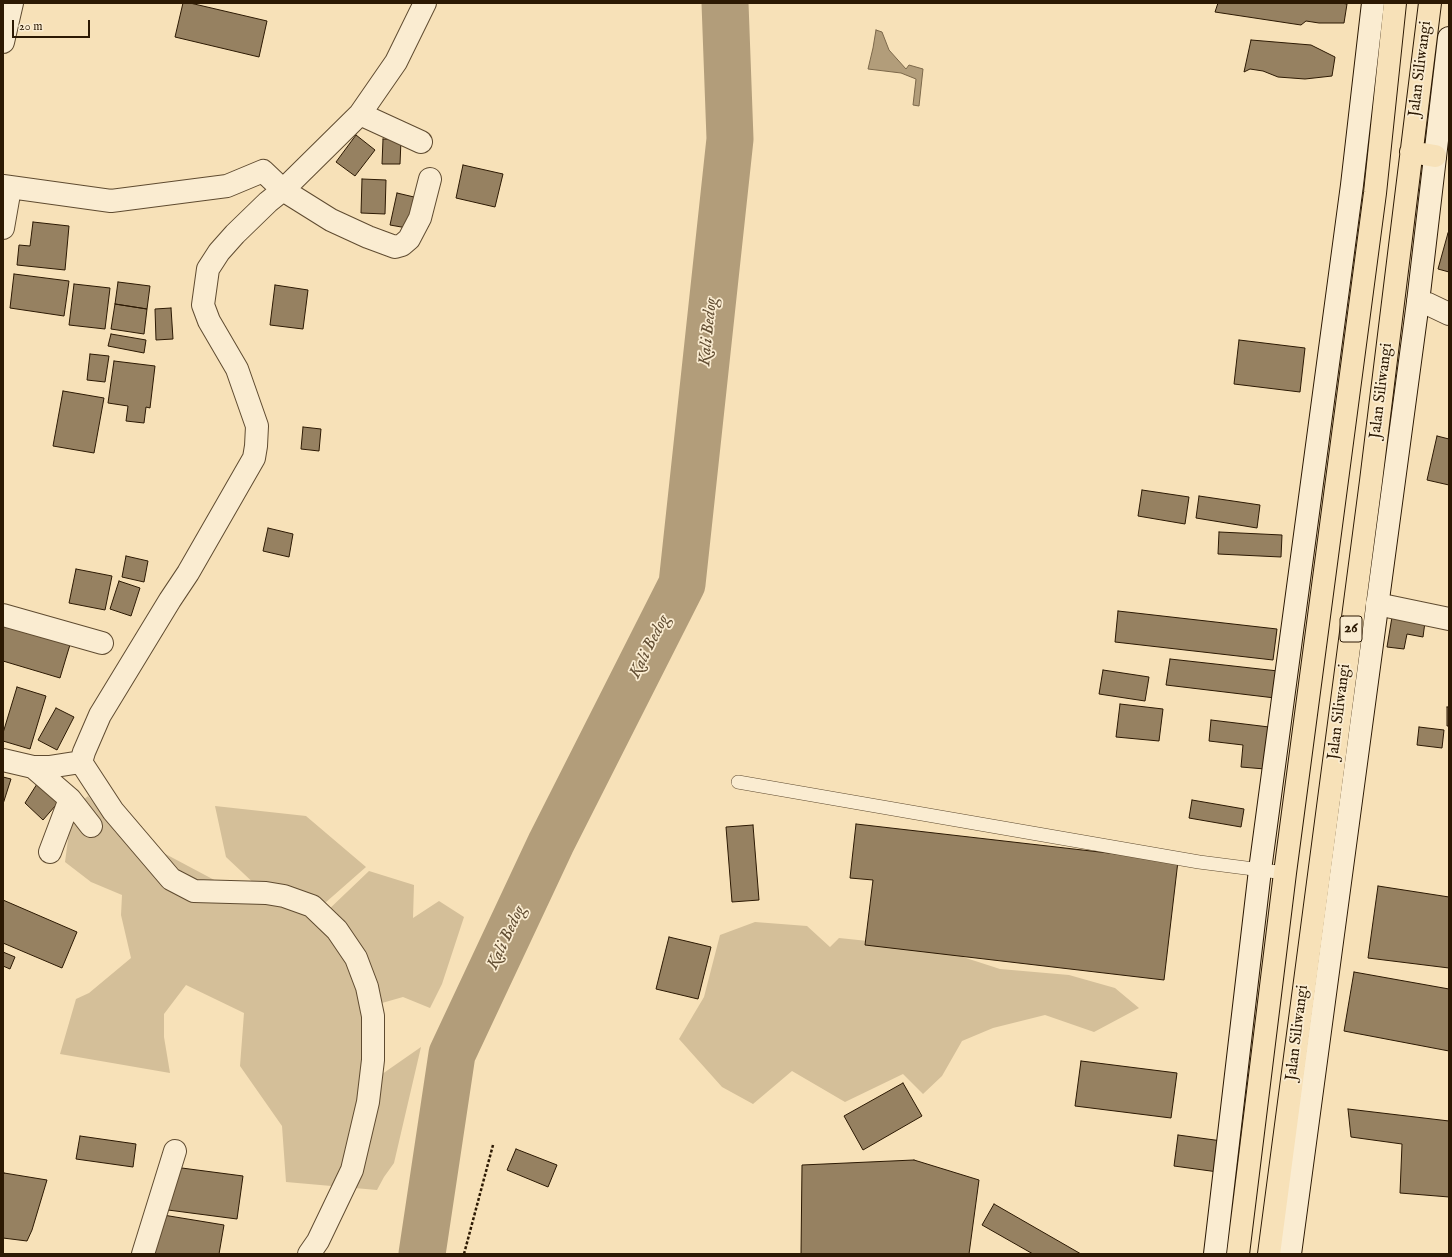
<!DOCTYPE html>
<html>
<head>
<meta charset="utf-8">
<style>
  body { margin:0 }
  #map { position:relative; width:1452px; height:1257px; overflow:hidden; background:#f7e1b8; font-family:"IM FELL English",serif }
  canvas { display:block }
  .frame { position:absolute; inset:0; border:4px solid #2c1903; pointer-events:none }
  .scale { position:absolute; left:12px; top:20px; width:78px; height:18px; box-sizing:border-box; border:2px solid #2c1903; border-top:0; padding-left:5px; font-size:12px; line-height:14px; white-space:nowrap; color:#2c1903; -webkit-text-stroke:3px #faecd1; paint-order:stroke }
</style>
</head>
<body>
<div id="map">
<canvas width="1452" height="1257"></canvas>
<div class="frame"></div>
<div class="scale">20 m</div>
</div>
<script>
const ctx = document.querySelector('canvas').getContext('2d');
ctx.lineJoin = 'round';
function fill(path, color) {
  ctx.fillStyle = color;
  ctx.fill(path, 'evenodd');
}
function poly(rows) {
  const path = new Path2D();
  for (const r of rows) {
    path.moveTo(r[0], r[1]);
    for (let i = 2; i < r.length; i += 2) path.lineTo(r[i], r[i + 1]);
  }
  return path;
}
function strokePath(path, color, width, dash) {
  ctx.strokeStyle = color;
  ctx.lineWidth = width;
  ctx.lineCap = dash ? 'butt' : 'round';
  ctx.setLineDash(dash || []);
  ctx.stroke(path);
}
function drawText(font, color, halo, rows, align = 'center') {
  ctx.font = font + ' "IM FELL English",serif';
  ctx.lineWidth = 3.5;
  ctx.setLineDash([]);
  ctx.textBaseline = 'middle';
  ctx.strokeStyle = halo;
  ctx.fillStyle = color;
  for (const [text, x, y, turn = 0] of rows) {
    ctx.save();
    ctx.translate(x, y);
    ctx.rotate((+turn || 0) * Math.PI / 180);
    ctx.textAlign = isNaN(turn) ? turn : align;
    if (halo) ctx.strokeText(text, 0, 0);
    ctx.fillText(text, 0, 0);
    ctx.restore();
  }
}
const green = poly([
  [88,796,101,811,156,849,220,883,325,913,369,871,414,885,413,918,439,901,464,917,442,984,430,1008,403,997,375,1005,375,1079,421,1047,394,1163,384,1177,377,1190,286,1182,282,1126,240,1066,244,1013,186,985,164,1014,164,1037,170,1073,60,1054,76,999,89,993,131,958,121,915,122,895,91,882,65,862,72,809],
  [215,806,306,816,366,867,325,903,260,889,226,857],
  [755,922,807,926,830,947,839,938,935,948,1000,969,1069,975,1115,988,1139,1008,1094,1032,1045,1015,993,1028,962,1041,942,1076,923,1094,903,1074,845,1102,792,1071,753,1104,722,1087,679,1039,704,997,720,935]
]);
const water = poly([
  [876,30,882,32,889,50,906,69,909,65,923,69,919,106,913,105,916,79,901,73,868,69,873,48,876,30]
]);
const river = poly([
  [422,1254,452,1054,551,843,682,584,730,139,725,3]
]);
const building = poly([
  [183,3,190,3,267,21,259,57,175,37,183,3],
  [1218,3,1341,3,1347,4,1344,23,1319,23,1306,21,1301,25,1215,12,1218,3],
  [1251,40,1311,45,1335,57,1332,76,1305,79,1278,77,1263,71,1250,69,1244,72,1251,40],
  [356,135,375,150,355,176,336,162,356,135],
  [383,139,401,140,400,164,382,164,383,139],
  [463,165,503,174,495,207,456,198,463,165],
  [362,179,386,180,385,214,361,213,362,179],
  [397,193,414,197,407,228,390,225,397,193],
  [33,222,69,226,65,270,17,265,19,245,30,246,33,222],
  [1448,233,1449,233,1449,272,1438,269,1448,233],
  [14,274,69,281,64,316,10,308,14,274],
  [118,282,150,286,147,309,115,304,118,282],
  [74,284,110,288,105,329,69,325,74,284],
  [275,285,308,290,303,329,270,325,275,285],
  [115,304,147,309,144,334,111,329,115,304],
  [171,308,173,339,156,340,155,309,171,308],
  [111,334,146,340,144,353,108,346,111,334],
  [1239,340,1305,348,1300,392,1234,384,1239,340],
  [90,354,109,356,105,382,87,380,90,354],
  [114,361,155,366,150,408,146,407,144,423,126,421,128,406,108,403,114,361],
  [63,391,104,398,94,453,53,446,63,391],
  [303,427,321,429,319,451,301,449,303,427],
  [1437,436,1449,439,1449,485,1427,480,1437,436],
  [1142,490,1189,497,1185,524,1138,516,1142,490],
  [1199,496,1260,505,1257,528,1196,518,1199,496],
  [268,528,293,534,289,557,263,551,268,528],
  [1219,532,1282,535,1281,557,1218,554,1219,532],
  [126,556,148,561,144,582,122,577,126,556],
  [76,569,112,576,105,610,69,603,76,569],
  [119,581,140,588,131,616,110,609,119,581],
  [1118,611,1277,629,1273,660,1115,642,1118,611],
  [3,617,72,638,60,678,3,661,3,617],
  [1392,617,1425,622,1423,637,1407,634,1404,649,1387,647,1392,617],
  [1170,659,1278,671,1275,698,1166,685,1170,659],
  [1103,670,1149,677,1145,701,1099,694,1103,670],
  [17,687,46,696,30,749,3,741,3,733,17,687],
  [1120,704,1163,709,1159,741,1116,737,1120,704],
  [1447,707,1449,707,1449,726,1447,726,1447,707],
  [56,708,74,717,57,750,38,740,56,708],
  [1211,720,1269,727,1265,769,1241,767,1243,745,1209,741,1211,720],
  [1419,727,1444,730,1442,748,1417,745,1419,727],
  [3,777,11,779,3,804,3,777],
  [37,784,62,798,43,820,25,803,37,784],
  [1192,800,1244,809,1241,827,1189,818,1192,800],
  [856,824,1178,861,1164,980,865,945,873,880,850,878,856,824],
  [753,825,759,900,732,902,726,827,753,825],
  [1378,886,1449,897,1449,968,1368,958,1378,886],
  [3,900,77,932,62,968,3,943,3,900],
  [669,937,711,947,698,999,656,989,669,937],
  [3,952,15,957,10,969,3,966,3,952],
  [1354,972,1449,989,1449,1051,1344,1031,1354,972],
  [1081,1061,1177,1073,1171,1118,1075,1106,1081,1061],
  [903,1083,922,1116,863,1150,844,1116,903,1083],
  [1348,1109,1449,1121,1449,1197,1400,1193,1402,1144,1351,1137,1348,1109],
  [1178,1135,1222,1141,1218,1172,1174,1166,1178,1135],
  [80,1136,136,1144,133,1167,76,1159,80,1136],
  [516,1149,557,1165,548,1187,507,1170,516,1149],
  [914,1160,979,1180,969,1254,801,1254,802,1165,914,1160],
  [174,1167,243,1176,237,1219,168,1210,174,1167],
  [4,1173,47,1180,32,1230,27,1241,3,1238,3,1176,4,1173],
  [994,1204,1081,1254,1033,1254,982,1225,994,1204],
  [157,1214,224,1225,219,1254,151,1254,157,1214]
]);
const path = poly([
  [464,1254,493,1145]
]);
const lane = poly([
  [738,782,1199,862,1285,873]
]);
const street = poly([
  [3,42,12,3],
  [360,114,421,142],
  [3,186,111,201,227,186,263,171,283,190,331,220,368,237,395,247,402,245,409,239,420,218,430,179],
  [3,228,10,188],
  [1418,302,1428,304,1449,314],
  [1377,604,1449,619],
  [3,615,102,643],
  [3,760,33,767,49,767,81,762],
  [33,767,70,799,91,826],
  [50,852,70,799],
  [143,1254,175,1151],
  [309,1254,318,1241,352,1170,368,1102,373,1060,373,1016,367,987,356,958,337,930,312,906,284,896,266,893,194,891,171,879,113,811,81,762,84,752,100,715,170,600,188,573,254,458,256,446,257,426,237,369,209,321,203,305,208,269,219,252,235,234,268,202,283,190,360,114,396,62,425,3]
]);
const secondary = poly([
  [1215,1254,1260,870,1352,185,1373,3],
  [1290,1254,1418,302,1449,38]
]);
const highway = poly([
  [1411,152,1435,156],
  [1238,1254,1285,873,1375,193,1395,3],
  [1269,1254,1371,481,1430,3]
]);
const shields = [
  [1351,629,22]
];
const shieldNames = [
  ["26",1351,629]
];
const streetNames = [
  ["Jalan Siliwangi",1421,69,-83],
  ["Jalan Siliwangi",1382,391,-83],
  ["Jalan Siliwangi",1340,712,-83],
  ["Jalan Siliwangi",1298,1033,-83]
];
const waterNames = [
  ["Kali Bedog",709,332,-84],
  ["Kali Bedog",650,647,-63],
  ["Kali Bedog",507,938,-65]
];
fill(green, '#d4bf99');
fill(water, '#b29d7a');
strokePath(water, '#7c684a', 1);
strokePath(river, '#b29d7a', 47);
fill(building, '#968161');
strokePath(building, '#2c1903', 1);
strokePath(lane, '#5f4b30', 14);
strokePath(street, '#5f4b30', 24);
strokePath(secondary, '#2c1903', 24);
strokePath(highway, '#2c1903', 24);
strokePath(path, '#2c1903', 2.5, [3, 2]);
strokePath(lane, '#faecd1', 13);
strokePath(street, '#faecd1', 22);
strokePath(secondary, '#faecd1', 22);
strokePath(highway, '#f7e1b8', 22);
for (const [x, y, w] of shields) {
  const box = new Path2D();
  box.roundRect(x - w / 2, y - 13, w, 26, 3);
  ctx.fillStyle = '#faecd1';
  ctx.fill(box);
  strokePath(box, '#2c1903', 1);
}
drawText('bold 15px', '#2c1903', null, shieldNames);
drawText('16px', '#2c1903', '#faecd1', streetNames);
drawText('italic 17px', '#624e33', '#faecd1', waterNames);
</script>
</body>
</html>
